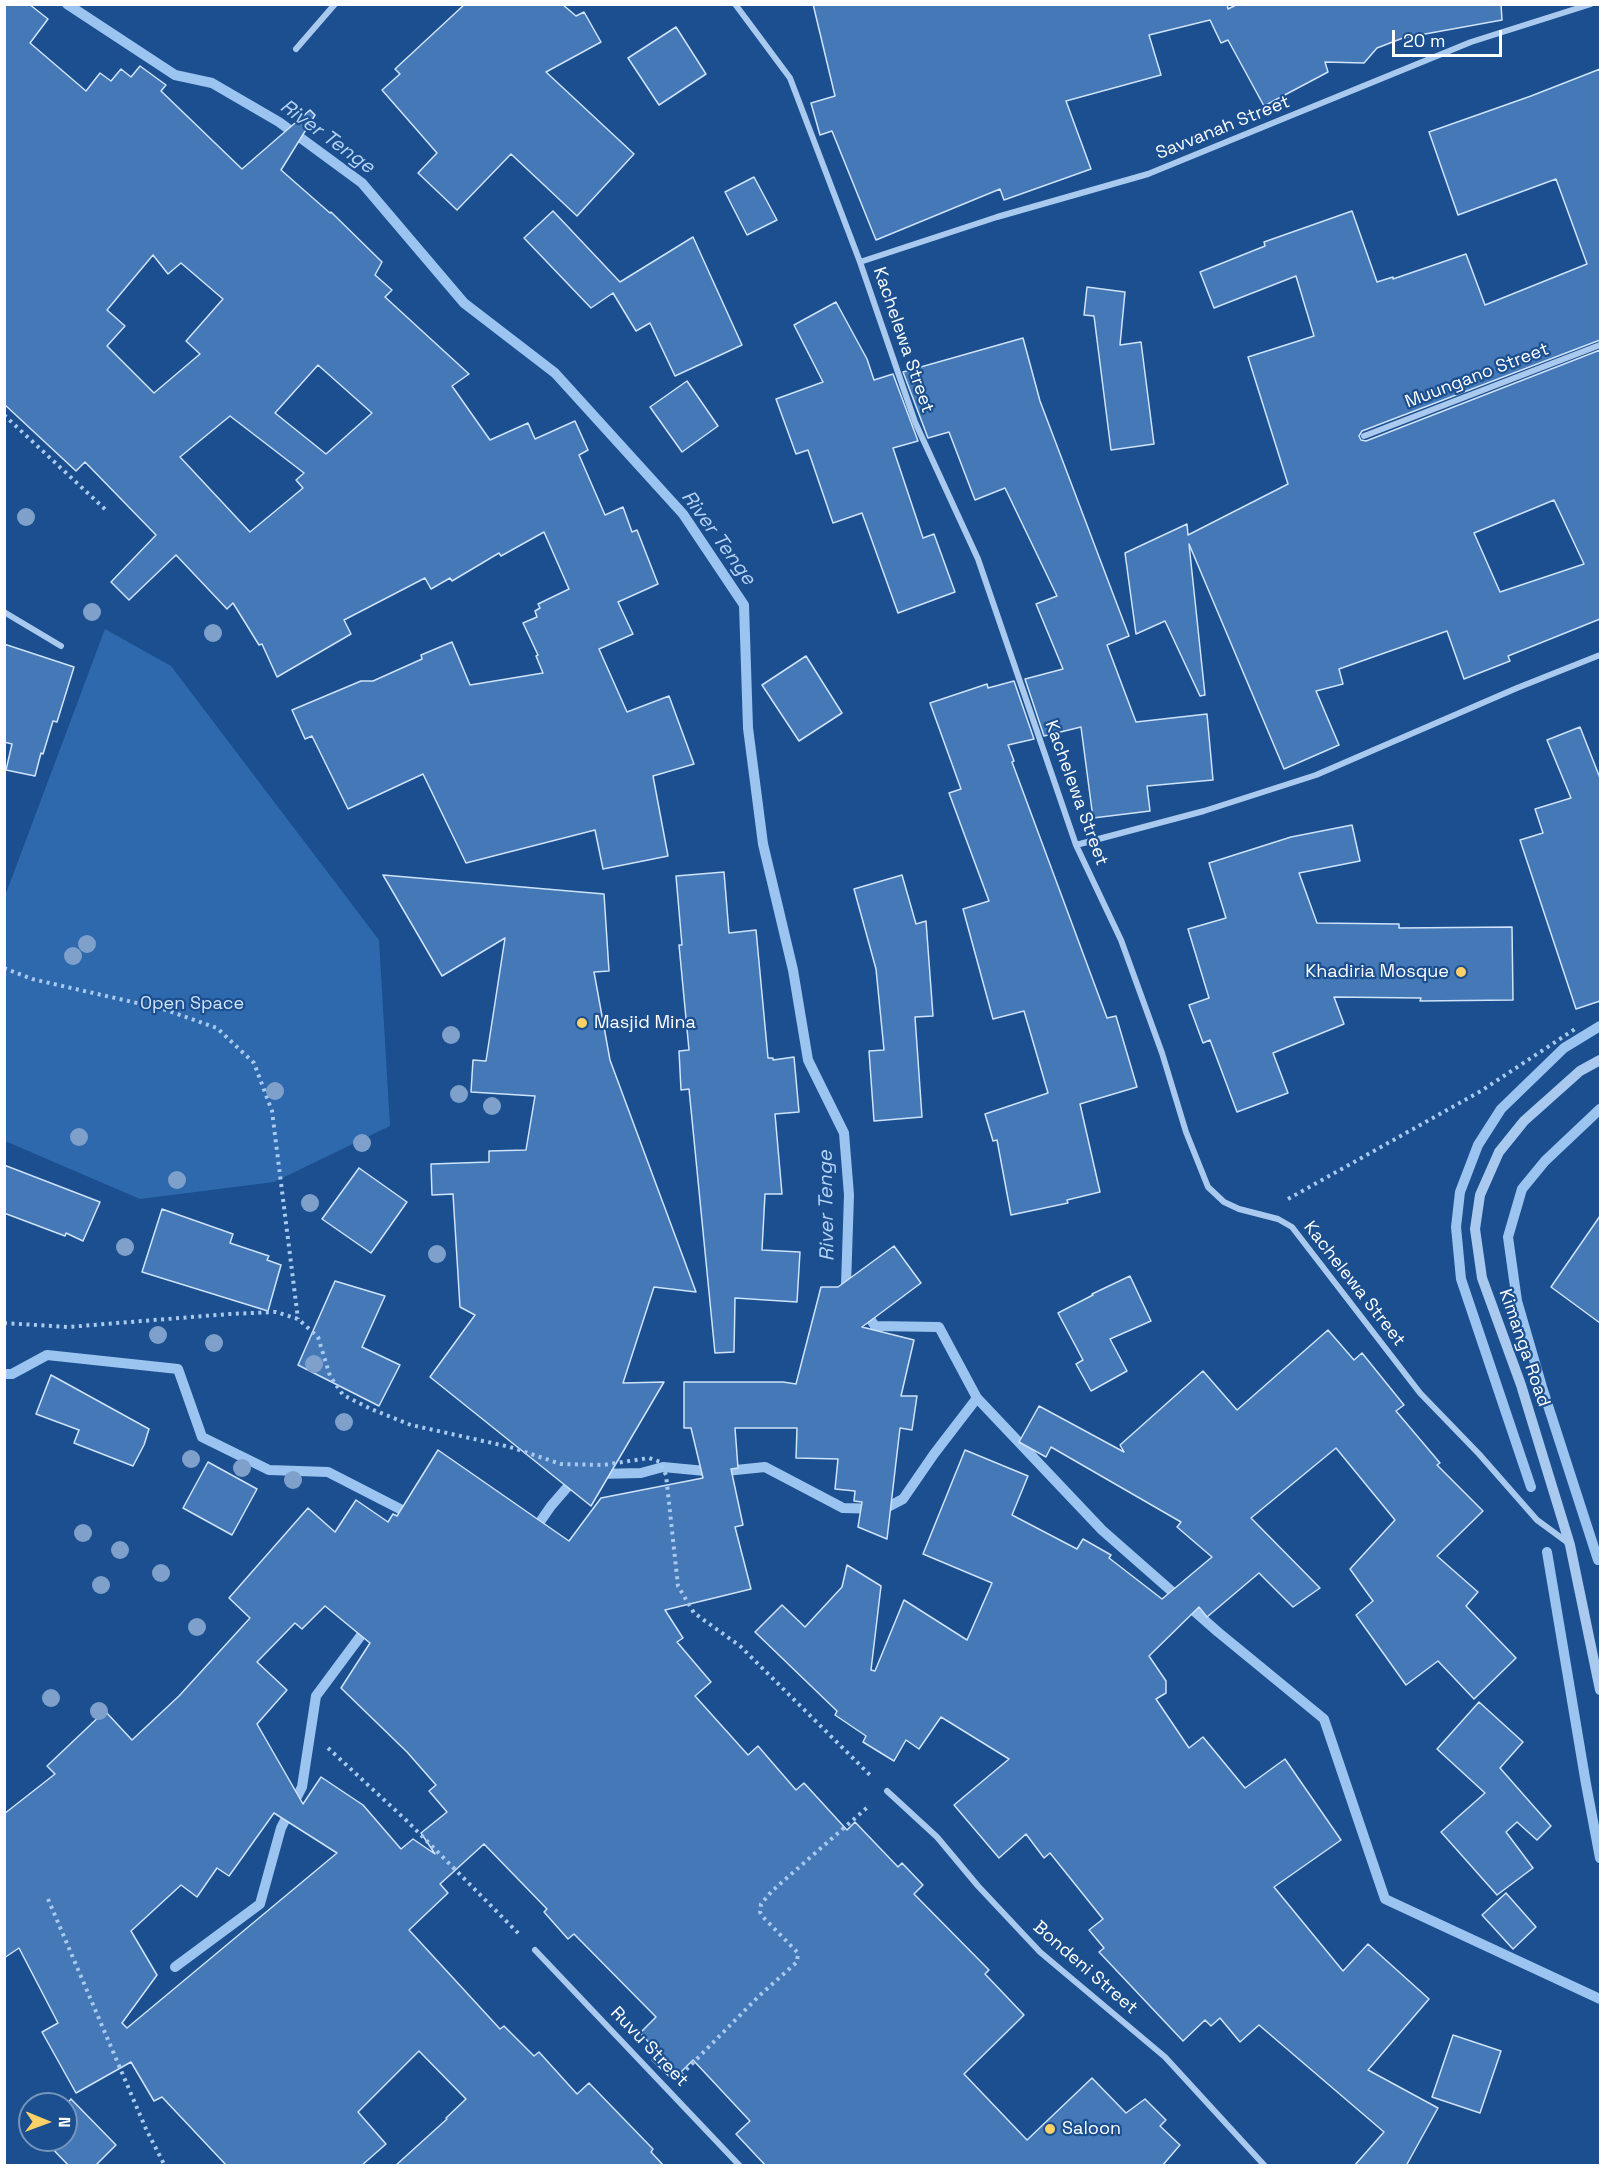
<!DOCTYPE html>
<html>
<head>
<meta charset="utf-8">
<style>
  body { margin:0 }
  #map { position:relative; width:1605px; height:2170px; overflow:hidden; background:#1b4f8f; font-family:"Space Grotesk",sans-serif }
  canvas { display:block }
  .frame { position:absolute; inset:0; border:6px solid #fff; pointer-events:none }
  .north { position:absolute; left:18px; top:2092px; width:60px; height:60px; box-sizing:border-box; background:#1b4f8f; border:2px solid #7695bc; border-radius:50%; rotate:91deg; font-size:16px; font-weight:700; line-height:24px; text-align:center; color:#fff }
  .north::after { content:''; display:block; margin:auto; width:21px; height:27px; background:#ffd166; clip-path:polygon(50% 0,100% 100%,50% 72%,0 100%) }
  .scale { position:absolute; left:1392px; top:30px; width:110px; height:27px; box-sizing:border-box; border:3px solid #fff; border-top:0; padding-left:8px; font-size:18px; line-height:21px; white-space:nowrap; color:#fff; -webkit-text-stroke:4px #1b4f8f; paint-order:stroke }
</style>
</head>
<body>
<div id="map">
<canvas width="1605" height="2170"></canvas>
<div class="frame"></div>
<div class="north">N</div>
<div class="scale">20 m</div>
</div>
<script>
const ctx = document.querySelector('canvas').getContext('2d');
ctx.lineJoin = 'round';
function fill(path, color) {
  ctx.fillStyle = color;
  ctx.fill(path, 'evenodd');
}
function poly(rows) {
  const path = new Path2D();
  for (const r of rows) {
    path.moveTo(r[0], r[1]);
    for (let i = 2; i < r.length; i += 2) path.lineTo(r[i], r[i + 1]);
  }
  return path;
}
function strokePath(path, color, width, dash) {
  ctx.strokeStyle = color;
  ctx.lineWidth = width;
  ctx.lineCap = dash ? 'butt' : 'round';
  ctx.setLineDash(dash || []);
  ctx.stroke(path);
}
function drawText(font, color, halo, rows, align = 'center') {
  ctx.font = font + ' "Space Grotesk",sans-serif';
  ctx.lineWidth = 4.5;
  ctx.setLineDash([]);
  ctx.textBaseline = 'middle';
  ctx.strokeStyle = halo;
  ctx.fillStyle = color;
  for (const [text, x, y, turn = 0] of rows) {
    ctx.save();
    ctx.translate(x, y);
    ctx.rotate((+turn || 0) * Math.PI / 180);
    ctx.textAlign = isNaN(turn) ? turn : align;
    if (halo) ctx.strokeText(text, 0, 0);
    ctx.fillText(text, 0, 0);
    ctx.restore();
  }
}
const green = poly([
  [105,629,171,666,379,940,390,1126,274,1182,140,1199,5,1141,5,896]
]);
const stream = poly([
  [67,4,175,75,212,83,279,122,362,183,464,303,555,373,683,514,744,605,748,728,763,844,793,970,808,1060,844,1133,849,1195,846,1285,851,1292],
  [864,1310,875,1326,939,1327,977,1398],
  [4,1374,12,1374,47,1355,178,1369,202,1437,269,1470,328,1472,402,1510,411,1516],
  [598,1474,641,1473,663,1467,716,1472,765,1467,843,1508,884,1509,903,1499,934,1454,977,1398,1102,1530,1218,1632,1324,1719,1385,1899,1600,1999],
  [1531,1487,1461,1279,1456,1227,1460,1192,1478,1145,1501,1109,1564,1048,1600,1026],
  [533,1532,551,1506,577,1476],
  [1547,1552,1586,1784,1600,1858],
  [1598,1560,1542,1387,1517,1301,1508,1237,1522,1189,1545,1161,1600,1109],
  [175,1967,260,1904,281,1828,302,1787,316,1696,368,1626]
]);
const building = poly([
  [4,4,29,4,48,19,30,43,86,91,100,73,111,81,121,69,131,77,140,66,166,85,161,91,242,169,310,110,315,115,281,170,330,213,331,212,382,262,375,275,392,290,385,297,469,374,452,386,490,440,528,423,535,439,575,421,588,450,579,455,605,515,623,507,632,532,637,530,658,584,618,602,633,634,599,649,627,712,669,696,694,764,653,776,668,856,603,869,595,830,466,863,423,774,348,809,312,736,305,739,292,710,361,681,373,681,422,659,421,655,452,642,470,685,543,673,536,656,538,655,523,623,537,617,535,611,540,608,538,604,569,589,544,532,501,556,499,553,452,581,450,578,431,589,425,578,344,620,351,634,277,677,262,644,259,645,233,603,227,609,176,555,129,600,111,582,156,535,85,462,76,471,4,404,4,4],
  [153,255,168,274,181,263,223,299,186,341,200,354,154,393,107,346,125,326,107,310,153,255],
  [318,365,372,413,326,454,275,413,318,365],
  [230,416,304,473,296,480,303,488,250,532,180,457,230,416],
  [465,4,562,4,576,16,584,12,601,42,546,72,634,154,577,216,511,154,457,210,418,173,437,153,382,90,400,74,395,69,465,4],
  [813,4,1227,4,1228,9,1238,4,1501,4,1502,20,1403,38,1377,48,1364,63,1325,62,1328,72,1264,106,1228,40,1221,43,1210,20,1149,35,1161,75,1066,101,1091,169,1004,200,1000,189,876,240,832,131,820,135,811,103,835,96,813,4],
  [676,27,706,74,659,105,628,58,676,27],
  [1600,69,1600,340,1362,431,1359,436,1361,440,1366,441,1600,350,1600,619,1508,656,1510,661,1464,679,1447,631,1339,669,1343,684,1316,691,1339,745,1284,769,1189,544,1205,695,1200,696,1165,621,1136,634,1125,553,1187,524,1188,535,1288,484,1248,357,1314,336,1296,276,1214,308,1200,272,1265,246,1264,242,1352,211,1377,282,1393,277,1393,279,1466,254,1485,305,1587,264,1556,179,1458,215,1429,132,1531,96,1600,69],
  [1554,500,1584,564,1500,592,1474,533,1554,500],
  [754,177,777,220,747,235,725,192,754,177],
  [553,211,620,282,693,237,742,345,675,376,650,323,636,331,613,293,591,308,524,238,553,211],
  [1087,287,1125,292,1120,345,1141,342,1154,444,1111,450,1094,316,1084,315,1087,287],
  [836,302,867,359,874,380,893,374,918,441,893,448,923,538,934,534,955,592,898,613,862,513,833,523,808,450,796,454,776,399,823,382,794,325,836,302],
  [1023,338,1040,401,1129,636,1107,645,1136,722,1207,714,1213,780,1147,786,1150,811,1093,818,1081,727,1044,736,1025,679,1063,669,1036,604,1057,596,1005,488,975,500,949,432,928,438,903,372,1023,338],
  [687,381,718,426,682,452,650,407,687,381],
  [4,644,74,667,57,722,53,721,43,754,41,753,35,776,6,770,12,744,4,742,4,644],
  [806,656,842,713,799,741,762,685,806,656],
  [1014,681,1034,739,1008,745,1014,761,1012,762,1107,1018,1116,1016,1137,1087,1080,1104,1100,1192,1067,1200,1068,1203,1011,1215,997,1140,993,1141,985,1114,1048,1093,1024,1011,993,1019,963,909,989,901,949,793,961,789,930,703,987,684,988,688,1014,681],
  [1580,727,1600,778,1600,1001,1576,1009,1520,840,1543,833,1535,809,1571,798,1547,740,1580,727],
  [1352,825,1360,861,1299,873,1317,923,1399,924,1399,928,1512,927,1513,1000,1420,1001,1421,998,1334,997,1344,1024,1273,1053,1288,1093,1237,1112,1210,1040,1203,1043,1189,1005,1209,998,1188,929,1226,918,1209,863,1291,837,1352,825],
  [724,872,729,933,756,930,768,1058,773,1058,773,1060,794,1057,799,1112,775,1114,782,1194,765,1194,762,1250,800,1252,797,1302,735,1298,734,1352,715,1353,689,1089,681,1090,679,1051,689,1050,679,945,682,945,676,876,724,872],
  [383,875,604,894,609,971,594,972,610,1060,696,1292,654,1287,623,1383,664,1382,591,1506,430,1377,475,1315,460,1307,453,1194,432,1195,431,1164,489,1162,489,1151,526,1150,535,1096,471,1092,473,1060,486,1061,505,938,442,976,383,875],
  [902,875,916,924,926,921,933,1016,915,1017,922,1117,874,1121,869,1051,884,1050,876,969,854,889,902,875],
  [4,1165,100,1202,83,1241,66,1233,65,1236,4,1213,4,1165],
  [359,1168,407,1202,371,1253,322,1219,359,1168],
  [162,1209,233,1234,230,1243,269,1256,267,1260,281,1265,268,1311,142,1272,162,1209],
  [1600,1216,1600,1323,1551,1287,1600,1216],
  [894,1246,921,1283,862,1327,914,1340,901,1396,917,1396,912,1430,900,1428,887,1539,858,1527,862,1502,854,1501,855,1491,835,1489,838,1459,796,1458,797,1428,735,1428,738,1468,731,1469,743,1525,735,1527,751,1589,665,1610,683,1638,677,1642,711,1682,695,1696,748,1755,758,1746,796,1790,804,1783,847,1830,855,1822,898,1867,902,1863,923,1885,914,1894,989,1970,985,1974,1024,2015,964,2074,1027,2140,1092,2078,1126,2113,1145,2099,1166,2120,1160,2126,1180,2145,1162,2166,766,2166,736,2134,750,2121,693,2060,673,2080,652,2060,659,2053,640,2033,656,2017,574,1934,568,1939,544,1912,547,1909,484,1844,440,1884,448,1893,409,1930,500,2029,504,2026,534,2056,539,2052,577,2094,589,2083,653,2149,651,2152,664,2166,395,2166,447,2119,446,2118,466,2099,419,2051,358,2112,386,2144,361,2166,227,2166,162,2097,154,2101,131,2062,76,2093,42,2032,58,2023,19,1948,4,1958,4,1814,55,1774,47,1766,105,1711,132,1740,179,1696,250,1618,229,1598,308,1508,335,1532,356,1500,388,1522,393,1514,397,1516,438,1450,569,1541,601,1498,703,1478,691,1428,684,1428,684,1382,783,1382,796,1384,821,1287,838,1287,894,1246],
  [325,1606,370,1643,341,1688,407,1752,436,1785,429,1791,447,1812,421,1833,435,1854,413,1839,401,1849,363,1805,321,1777,303,1804,257,1724,287,1690,257,1662,295,1623,302,1629,325,1606],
  [274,1813,337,1853,127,2028,122,2023,157,1975,131,1931,181,1885,197,1897,217,1868,229,1876,274,1813],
  [1130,1276,1151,1321,1110,1339,1127,1371,1091,1391,1076,1364,1083,1360,1058,1313,1093,1295,1092,1294,1130,1276],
  [335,1281,385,1296,362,1347,400,1365,379,1406,298,1365,335,1281],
  [1328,1330,1354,1360,1362,1353,1404,1405,1396,1411,1440,1463,1437,1465,1483,1511,1437,1556,1478,1592,1466,1606,1516,1658,1474,1699,1438,1661,1406,1685,1356,1615,1373,1601,1350,1569,1395,1520,1336,1448,1251,1518,1320,1588,1293,1607,1259,1573,1207,1617,1199,1607,1149,1656,1166,1681,1166,1693,1156,1699,1189,1748,1203,1737,1245,1788,1285,1759,1341,1840,1274,1887,1343,1971,1368,1944,1429,1999,1368,2070,1438,2108,1406,2166,1354,2166,1384,2132,1259,2025,1240,2042,1220,2018,1211,2026,1205,2020,1183,2041,1099,1952,1104,1948,1089,1930,1103,1919,1050,1853,1044,1858,1026,1834,999,1858,954,1805,1009,1759,941,1717,919,1749,906,1740,894,1761,863,1742,866,1736,835,1715,837,1711,755,1632,782,1605,805,1627,842,1587,847,1565,881,1586,871,1670,875,1671,904,1600,967,1640,992,1583,923,1554,965,1450,1028,1476,1012,1515,1077,1549,1083,1539,1111,1555,1109,1558,1162,1599,1212,1557,1177,1527,1181,1522,1051,1447,1046,1457,1019,1442,1039,1406,1124,1452,1120,1445,1203,1371,1237,1410,1328,1330],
  [51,1375,149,1429,144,1445,133,1466,74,1443,79,1430,36,1414,51,1375],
  [208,1462,257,1489,232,1535,183,1508,208,1462],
  [1479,1702,1523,1742,1500,1768,1551,1826,1537,1840,1517,1822,1506,1832,1533,1868,1497,1895,1441,1832,1485,1793,1437,1749,1479,1702],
  [1506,1893,1536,1927,1513,1949,1482,1915,1506,1893],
  [1453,2035,1501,2051,1480,2113,1432,2097,1453,2035],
  [71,2099,116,2145,95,2166,69,2166,44,2140,66,2140,66,2105,71,2099]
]);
const path = poly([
  [4,415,107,511],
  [4,968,32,979,163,1009,217,1028,254,1063,272,1111,298,1319],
  [1288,1199,1481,1091,1578,1027],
  [4,1323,68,1327,229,1314,276,1312,298,1319,318,1337,330,1376,343,1395,371,1409,411,1425,510,1447,561,1464,603,1465,649,1458,660,1462,666,1475,678,1586,694,1613,740,1646,871,1776],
  [328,1748,407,1821,521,1936],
  [48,1899,146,2129,165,2166],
  [681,2075,759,1996,797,1962,798,1953,763,1917,760,1912,761,1904,772,1891,870,1805]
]);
const minor = poly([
  [735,4,790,78,860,262,915,422,978,559,1076,845,1121,940,1162,1053,1186,1132,1208,1187,1224,1202,1239,1209,1278,1219,1292,1227,1420,1393,1479,1454,1537,1520,1567,1542],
  [296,49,335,4],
  [860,262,997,217,1148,174,1471,42,1591,4],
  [1364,436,1600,345],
  [4,612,61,646],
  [1076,845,1204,811,1316,775,1517,688,1600,655],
  [887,1791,937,1837,978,1886,1040,1952,1165,2057,1265,2166],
  [535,1950,740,2166]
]);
const tertiary = poly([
  [1600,1060,1580,1071,1524,1121,1499,1152,1480,1195,1475,1229,1482,1278,1521,1385,1570,1545,1600,1690]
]);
const trees = [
  [26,517],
  [92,612],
  [213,633],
  [87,944],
  [73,956],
  [451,1035],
  [275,1091],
  [459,1094],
  [492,1106],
  [79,1137],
  [362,1143],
  [177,1180],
  [310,1203],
  [125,1247],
  [437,1254],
  [158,1335],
  [214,1343],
  [314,1364],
  [344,1422],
  [191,1459],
  [242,1468],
  [293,1480],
  [83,1533],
  [120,1550],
  [161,1573],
  [101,1585],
  [197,1627],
  [51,1698],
  [99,1711]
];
const markers = [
  [1461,972,6,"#ffd166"],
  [582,1023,6,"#ffd166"],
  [1050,2129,6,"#ffd166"]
];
const streetNames = [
  ["Savvanah Street",1223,128,-22],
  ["Kachelewa Street",903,340,71],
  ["Muungano Street",1477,376,-21],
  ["Kachelewa Street",1076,793,70],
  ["Kachelewa Street",1354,1284,52],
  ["Kimanga Road",1524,1348,71],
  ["Bondeni Street",1085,1968,41],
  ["Ruvu Street",649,2047,46]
];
const poiNames = [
  ["Khadiria Mosque",1449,972,"right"],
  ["Masjid Mina",594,1023],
  ["Saloon",1062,2129]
];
const parkNames = [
  ["Open Space",192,1004]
];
const waterNames = [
  ["River Tenge",327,137,36],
  ["River Tenge",718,538,54],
  ["River Tenge",827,1206,-91]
];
fill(green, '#2e69ad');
strokePath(stream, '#9cc4f0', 10);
fill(building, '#4478b7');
strokePath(building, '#cfe3fa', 1.5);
strokePath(path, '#a9c9ee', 4, [3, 4.5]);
strokePath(minor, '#a9c9ee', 6);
strokePath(tertiary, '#a9c9ee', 10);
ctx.fillStyle = '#7ea0ca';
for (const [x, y] of trees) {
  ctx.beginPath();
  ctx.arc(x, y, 9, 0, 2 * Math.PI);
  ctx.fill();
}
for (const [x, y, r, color] of markers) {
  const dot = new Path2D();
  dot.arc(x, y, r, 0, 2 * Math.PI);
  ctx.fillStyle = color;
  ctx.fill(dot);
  strokePath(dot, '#1b4f8f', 2);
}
drawText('18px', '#fff', '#1b4f8f', streetNames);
drawText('18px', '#fff', '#1b4f8f', poiNames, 'left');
drawText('18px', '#cfe3fa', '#1b4f8f', parkNames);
drawText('italic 20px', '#b5d3f5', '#1b4f8f', waterNames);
</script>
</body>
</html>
